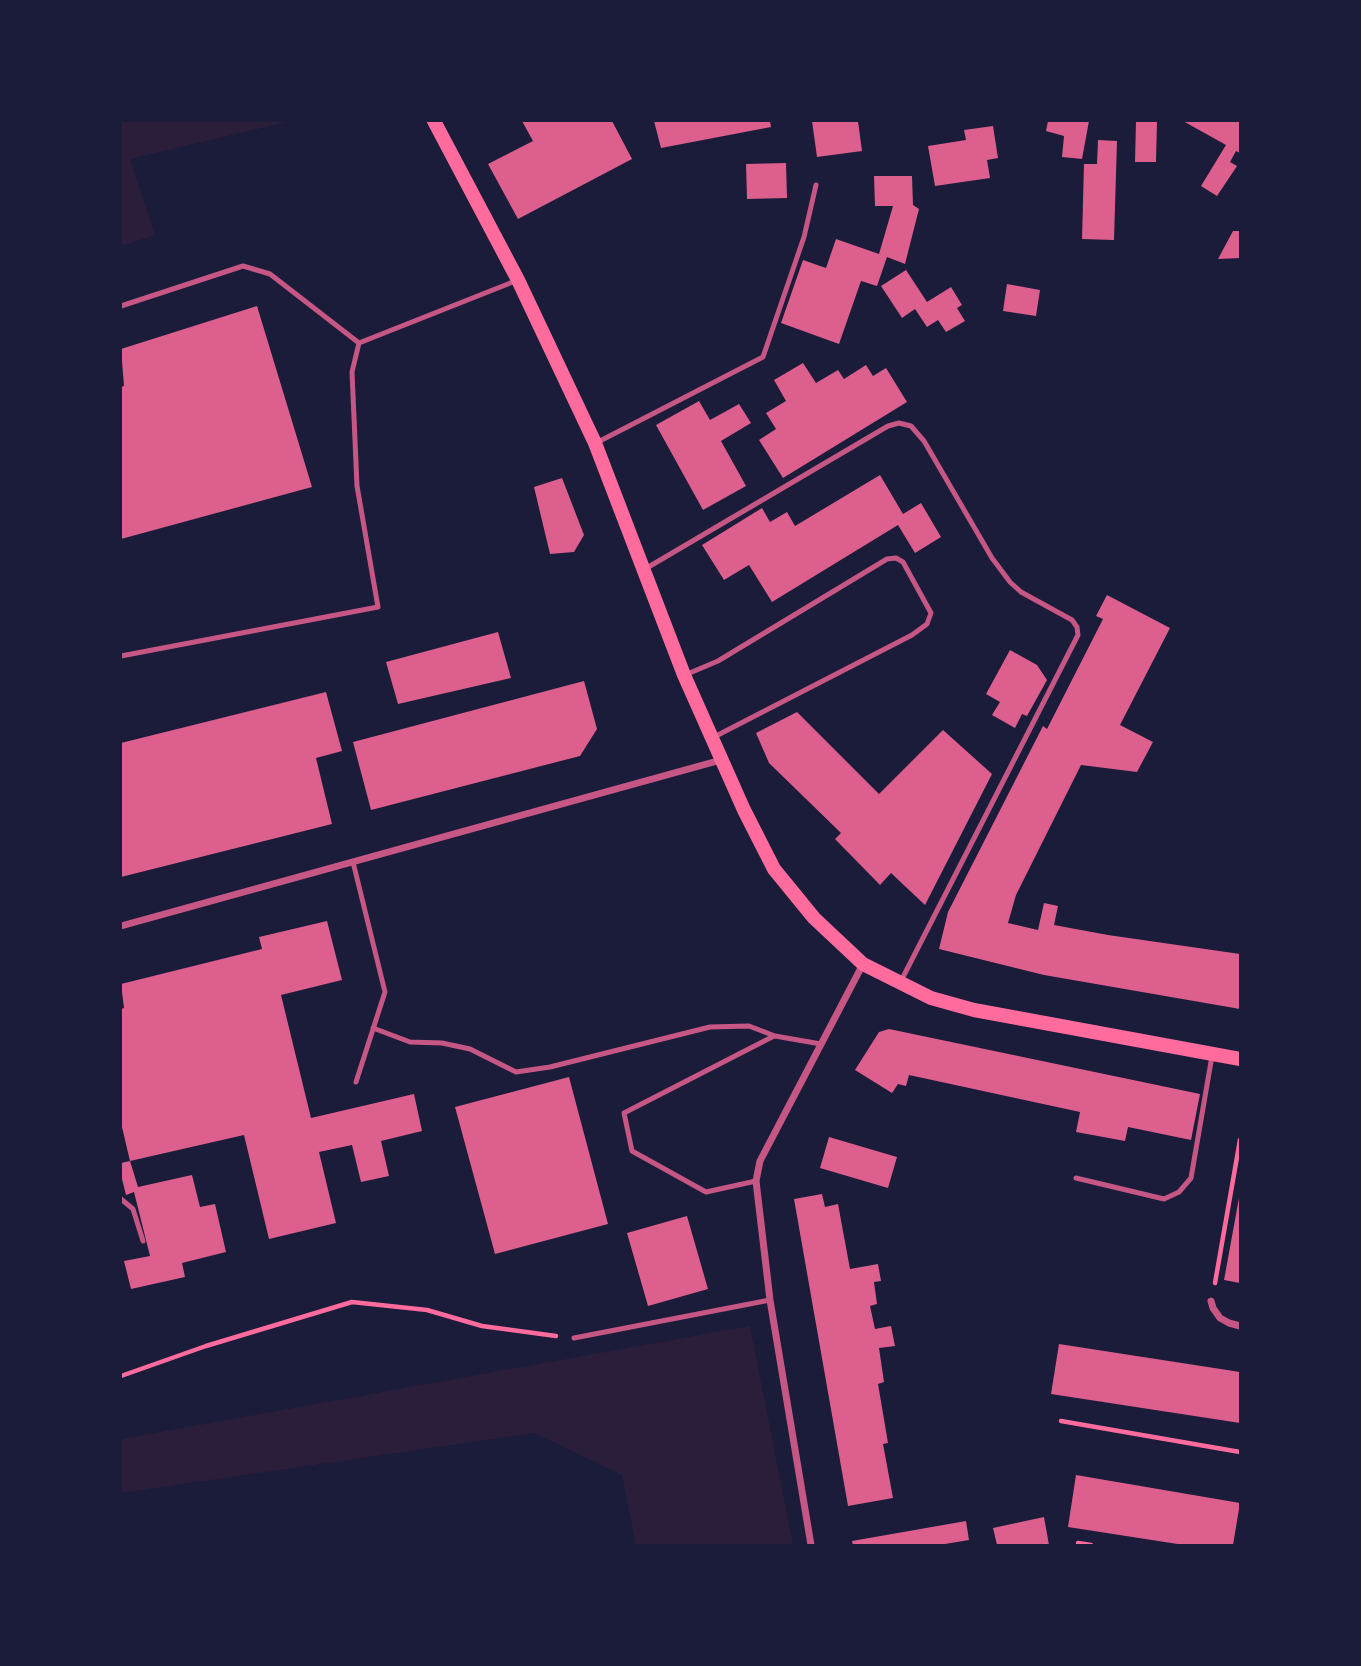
<!DOCTYPE html>
<html>
<head>
<meta charset="utf-8">
<style>
  body { margin:0 }
  #map { position:relative; width:1361px; height:1666px; overflow:hidden; background:#1b1b3a; font-family:Roboto,sans-serif }
  canvas { display:block }
  .frame { position:absolute; inset:0; border:122px solid #1b1b3a; pointer-events:none }
</style>
</head>
<body>
<div id="map">
<canvas width="1361" height="1666"></canvas>
<div class="frame"></div>
</div>
<script>
const ctx = document.querySelector('canvas').getContext('2d');
ctx.lineJoin = 'round';
function fill(path, color) {
  ctx.fillStyle = color;
  ctx.fill(path, 'evenodd');
}
function poly(rows) {
  const path = new Path2D();
  for (const r of rows) {
    path.moveTo(r[0], r[1]);
    for (let i = 2; i < r.length; i += 2) path.lineTo(r[i], r[i + 1]);
  }
  return path;
}
function strokePath(path, color, width, dash) {
  ctx.strokeStyle = color;
  ctx.lineWidth = width;
  ctx.lineCap = dash ? 'butt' : 'round';
  ctx.setLineDash(dash || []);
  ctx.stroke(path);
}
const green = poly([
  [121,121,291,121,130,159,155,235,121,246],
  [750,1326,793,1545,636,1545,622,1475,534,1433,121,1493,121,1439]
]);
const building = poly([
  [522,121,612,121,632,159,518,219,488,164,533,141],
  [654,121,770,121,771,127,661,148],
  [812,121,858,121,862,151,817,157],
  [1048,121,1089,121,1082,159,1062,157,1064,136,1046,131],
  [1136,121,1157,121,1156,162,1135,162],
  [1183,121,1240,121,1240,153,1236,151,1230,162,1237,166,1217,196,1201,186,1226,145],
  [993,126,998,158,987,160,990,178,935,186,928,146,966,140,964,130],
  [1098,140,1117,141,1114,240,1082,239,1084,164,1097,164],
  [786,163,787,198,747,199,746,164],
  [874,176,912,176,913,205,919,209,905,264,887,257,877,286,861,281,839,344,781,323,803,260,826,268,836,239,879,254,893,206,875,206],
  [1233,231,1240,231,1240,258,1218,259],
  [906,270,927,302,951,287,962,305,957,308,965,321,946,332,938,320,927,327,915,309,902,318,881,286],
  [1007,284,1040,290,1036,316,1003,311],
  [257,306,312,487,121,539,121,387,124,386,121,349],
  [803,363,816,383,838,370,844,379,866,365,873,376,886,368,907,402,783,478,759,440,776,429,766,413,786,401,774,380],
  [699,401,710,420,739,404,751,423,721,441,746,486,703,510,656,425],
  [880,475,903,514,921,503,941,537,915,553,898,525,772,602,749,565,724,580,702,545,762,508,770,522,787,512,795,526],
  [562,478,584,535,574,552,550,554,534,487],
  [1107,595,1170,628,1120,725,1153,742,1137,772,1081,765,1016,895,1008,923,1038,930,1044,903,1058,906,1054,925,1108,935,1240,954,1240,1009,1044,975,939,949,948,912,1043,726,1047,729,1103,619,1096,616],
  [498,632,511,678,398,704,386,662],
  [1010,650,1037,665,1047,680,1027,716,1022,714,1015,728,992,715,1000,702,986,694],
  [584,681,597,729,580,756,371,810,353,742],
  [326,692,342,751,316,758,332,824,121,877,121,743],
  [797,712,879,794,943,730,992,774,925,905,891,873,880,885,835,839,841,833,769,763,756,733],
  [327,921,342,980,281,995,311,1118,414,1094,422,1131,381,1141,389,1176,361,1182,352,1145,319,1152,336,1223,269,1239,244,1135,130,1161,121,1123,121,1009,124,1008,121,984,262,949,259,937],
  [889,1029,1200,1094,1191,1140,1128,1127,1125,1141,1076,1132,1080,1112,909,1075,906,1086,898,1084,892,1093,855,1070,879,1032],
  [569,1077,608,1224,495,1254,455,1107],
  [829,1137,897,1157,888,1188,820,1168],
  [130,1161,138,1187,192,1175,200,1207,215,1204,226,1252,182,1263,185,1277,131,1289,124,1261,150,1256,134,1192,126,1195,121,1175,121,1163],
  [822,1194,825,1207,838,1204,850,1269,878,1264,881,1281,874,1282,877,1304,870,1306,875,1329,891,1326,895,1346,879,1348,884,1382,878,1384,888,1443,883,1444,893,1498,848,1506,794,1199],
  [1239,1198,1240,1198,1240,1283,1224,1280],
  [687,1216,708,1289,648,1306,627,1233],
  [1059,1344,1240,1372,1240,1423,1051,1394],
  [1076,1475,1240,1503,1233,1545,1184,1545,1068,1527],
  [1044,1517,1049,1545,997,1545,993,1528],
  [966,1521,969,1540,939,1545,853,1545,852,1541]
]);
const path = poly([
  [1215,1283,1240,1140],
  [121,1376,206,1346,352,1302,427,1310,482,1326,556,1336],
  [1061,1421,1240,1452],
  [1078,1543,1091,1545]
]);
const service = poly([
  [121,306,243,266,270,274,359,343],
  [596,443,763,357,804,237,816,185],
  [645,569,888,426,899,423,911,426,924,441,992,558,1010,582,1021,592,1072,620,1077,627,1078,635,901,981],
  [121,656,378,607,357,486,352,372,359,343,518,280],
  [685,675,718,661,887,559,896,558,903,562,931,613,927,624,912,635,714,737],
  [353,862,385,992,356,1082],
  [373,1028,410,1042,442,1043,470,1049,516,1072,550,1067,710,1027,749,1026,775,1036,821,1044],
  [1076,1178,1164,1199,1179,1192,1191,1178,1212,1056],
  [756,1181,706,1192,632,1151,624,1113,774,1036],
  [121,1199,133,1209,143,1241],
  [574,1338,770,1300]
]);
const minor = poly([
  [121,926,721,760],
  [1211,1301,1213,1308,1220,1318,1229,1323,1240,1326],
  [811,1545,770,1300,756,1181,760,1161,863,964]
]);
const secondary = poly([
  [434,121,518,280,595,443,684,675,744,810,774,869,814,918,863,964,931,998,974,1010,1240,1059]
]);
fill(green, '#2a1e3b');
fill(building, '#dd5f8e');
strokePath(path, '#ff6b9d', 4.5);
strokePath(service, '#c65784', 5);
strokePath(minor, '#c65784', 7);
strokePath(secondary, '#ff6b9d', 14);
</script>
</body>
</html>
